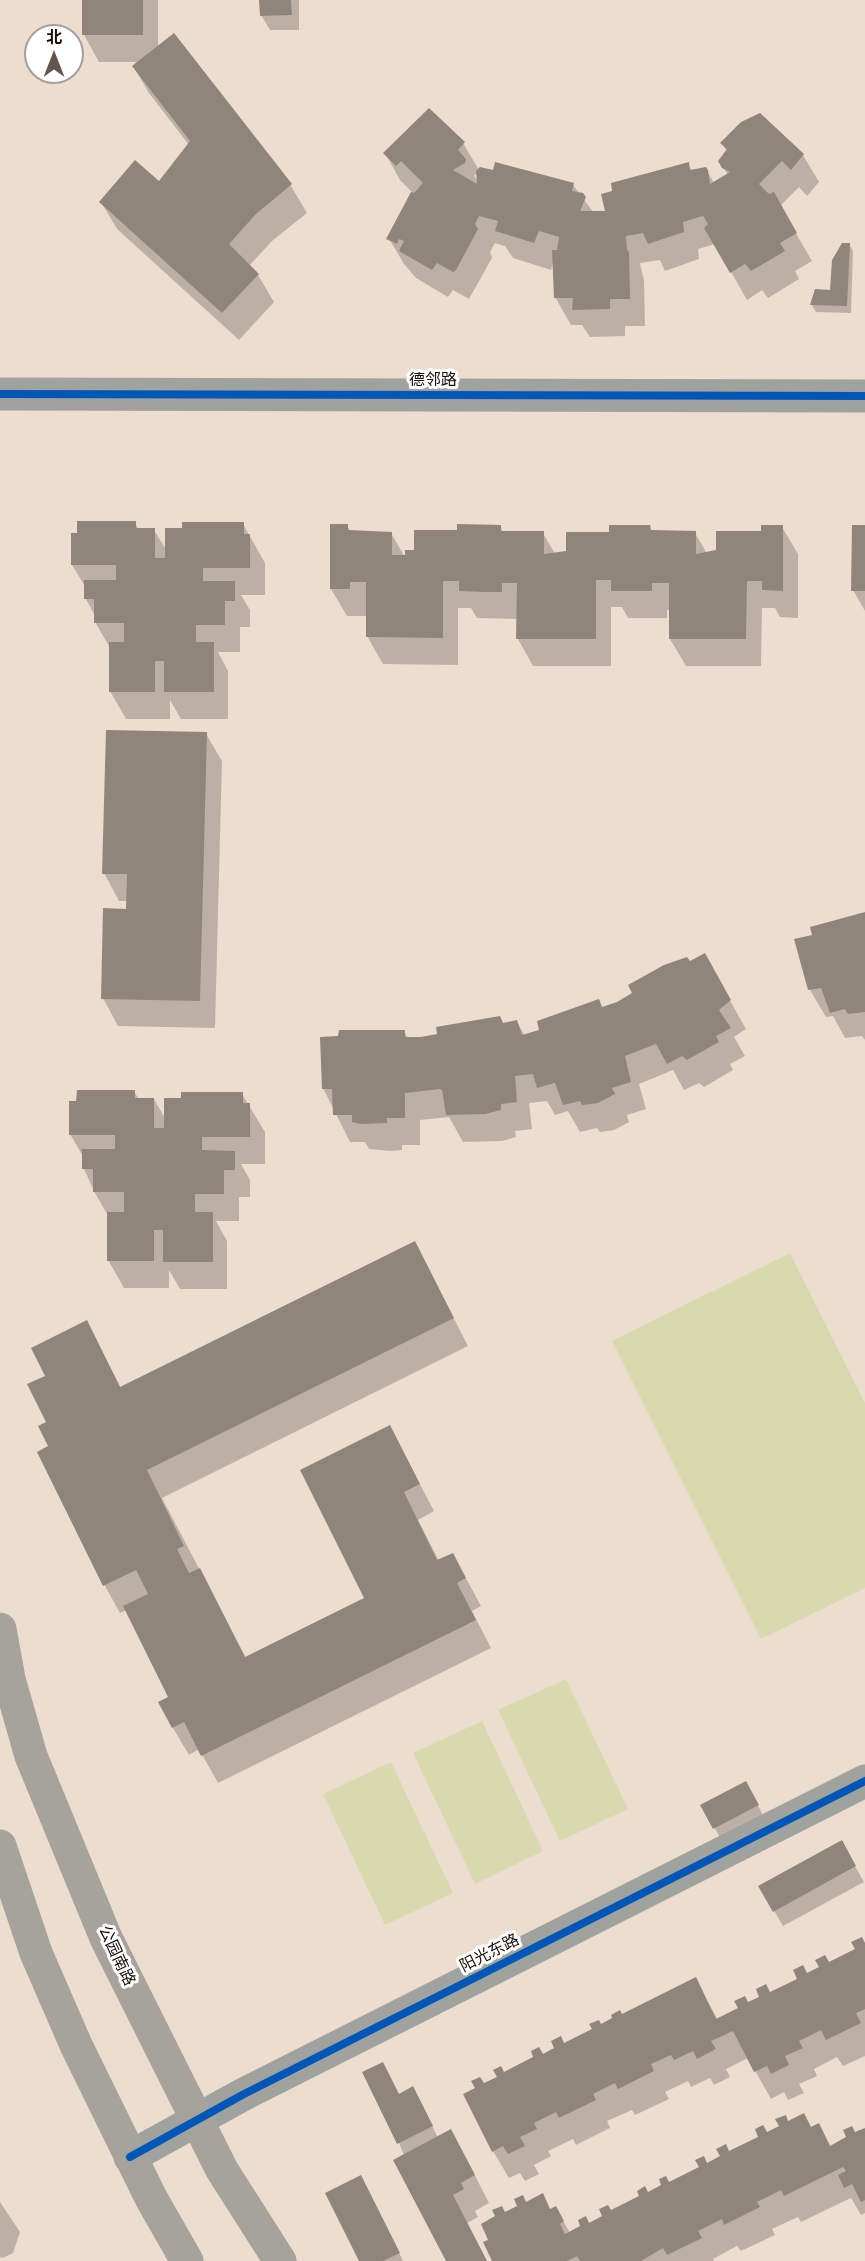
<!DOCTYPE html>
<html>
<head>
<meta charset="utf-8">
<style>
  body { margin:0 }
  #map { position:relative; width:865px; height:2261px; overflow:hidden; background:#ecddcf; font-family:"Roboto Condensed","Noto Sans SC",sans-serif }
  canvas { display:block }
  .north { position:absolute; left:24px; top:24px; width:60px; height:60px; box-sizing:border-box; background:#fff; border:2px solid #a39f9b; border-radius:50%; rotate:0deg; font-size:16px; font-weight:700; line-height:24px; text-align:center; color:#180e06 }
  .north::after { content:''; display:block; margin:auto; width:21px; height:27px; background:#62564c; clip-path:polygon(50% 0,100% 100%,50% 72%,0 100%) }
</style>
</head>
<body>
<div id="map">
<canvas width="865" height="2261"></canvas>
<div class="north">北</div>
</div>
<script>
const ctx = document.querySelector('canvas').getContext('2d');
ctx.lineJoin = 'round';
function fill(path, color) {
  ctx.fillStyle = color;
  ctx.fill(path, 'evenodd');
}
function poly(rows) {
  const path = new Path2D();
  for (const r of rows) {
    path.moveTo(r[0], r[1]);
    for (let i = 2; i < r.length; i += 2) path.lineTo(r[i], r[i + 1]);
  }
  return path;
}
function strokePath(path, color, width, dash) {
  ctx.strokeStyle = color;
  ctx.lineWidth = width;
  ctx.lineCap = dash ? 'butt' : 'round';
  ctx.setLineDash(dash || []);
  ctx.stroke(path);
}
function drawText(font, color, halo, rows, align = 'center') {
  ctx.font = font + ' "Roboto Condensed","Noto Sans SC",sans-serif';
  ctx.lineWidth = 6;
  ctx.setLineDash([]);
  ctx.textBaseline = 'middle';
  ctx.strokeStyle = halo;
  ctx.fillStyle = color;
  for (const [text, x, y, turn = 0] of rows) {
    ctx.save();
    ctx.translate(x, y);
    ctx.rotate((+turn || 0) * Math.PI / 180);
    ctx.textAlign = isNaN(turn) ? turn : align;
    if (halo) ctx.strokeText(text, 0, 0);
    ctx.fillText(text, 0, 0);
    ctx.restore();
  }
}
const green = poly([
  [790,1253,865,1403,865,1588,761,1639,612,1341],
  [566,1679,628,1809,560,1841,498,1710],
  [482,1721,543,1851,475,1884,413,1753],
  [391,1762,453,1893,385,1925,323,1794]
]);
const shadow = poly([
  [84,0,158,0,158,47,173,35,291,186,307,213,272,241,249,266,258,275,274,302,239,340,117,229,101,202,159,183,189,145,149,93,133,66,138,62,99,62,84,35],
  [261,0,299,0,299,30,270,30,261,15],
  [760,114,803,155,819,182,807,196,799,187,780,206,812,261,795,271,799,279,768,298,762,290,747,300,715,244,698,249,699,259,665,271,660,260,640,263,644,281,645,326,625,326,625,336,590,337,582,325,571,325,555,297,554,260,551,270,513,258,505,246,495,243,490,252,492,258,469,299,453,290,448,297,416,278,404,264,388,237,412,192,400,180,385,153,463,143,479,170,573,185,594,213,607,213,688,164,692,171,707,171,714,183,728,175,720,161,727,152,722,143],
  [478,172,479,183,474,176],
  [849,244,853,251,851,313,816,312,811,304,832,292],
  [135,523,139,530,154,530,167,551,243,524,265,563,265,595,241,595,250,610,250,627,240,627,240,652,218,652,228,671,228,719,181,719,170,700,170,719,126,719,110,691,110,648,95,622,95,616,86,599,86,588,72,565],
  [331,526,347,526,351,532,391,533,406,559,416,551,459,532,500,527,504,533,543,533,555,554,567,552,610,533,649,527,652,532,695,533,709,557,782,527,798,554,798,618,780,617,775,608,762,608,761,666,686,666,670,639,670,610,667,610,667,618,628,618,622,607,611,607,611,666,533,666,518,639,518,619,477,618,471,608,458,608,458,665,383,664,367,636,367,616,347,616,331,589],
  [865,527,865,611,853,590],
  [206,734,222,761,215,1028,118,1026,103,998,128,901,119,901,104,873],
  [865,913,865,1040,862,1036,845,1038,833,1016,826,1017,810,990,796,940,814,936],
  [704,955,746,1029,734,1037,745,1056,730,1064,733,1070,704,1087,699,1083,684,1090,673,1070,639,1084,646,1109,627,1115,629,1122,614,1130,600,1132,597,1128,580,1132,568,1111,555,1115,547,1101,529,1103,532,1129,515,1131,516,1137,502,1141,463,1142,449,1117,420,1120,420,1145,402,1145,402,1150,390,1151,369,1149,365,1142,350,1142,323,1088,404,1031,408,1038,422,1038,517,1022,525,1036,618,1003],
  [134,1092,139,1099,154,1099,166,1120,242,1094,265,1132,265,1164,241,1164,250,1180,250,1197,239,1197,239,1221,216,1221,227,1241,227,1289,180,1289,169,1270,169,1288,124,1288,108,1260,108,1216,94,1191,84,1169,84,1158,70,1134],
  [415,1243,468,1346,162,1498,246,1658,366,1599,390,1427,434,1511,418,1520,439,1561,452,1555,468,1582,481,1606,472,1611,491,1648,218,1783,199,1749,189,1755,173,1728,160,1703,170,1698,126,1610,120,1613,105,1586,39,1452,50,1446,47,1376,86,1322,121,1388],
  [754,1798,766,1821,723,1843,702,1805],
  [841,1842,864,1882,783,1926,760,1886],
  [865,1945,865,2056,843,2066,837,2057,814,2069,817,2076,799,2084,804,2093,788,2100,784,2092,771,2099,748,2058,726,2069,730,2077,714,2085,710,2078,691,2087,688,2081,665,2092,669,2099,635,2115,632,2110,607,2121,610,2128,576,2145,573,2139,548,2151,551,2156,534,2165,539,2174,525,2181,520,2173,509,2178,493,2151,483,2085,695,1979,718,2020],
  [383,2064,399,2095,421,2103,438,2138,466,2158,489,2203,475,2211,478,2217,467,2223,487,2261,448,2261,399,2143],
  [788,2123,812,2128,818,2125,831,2147,865,2130,865,2213,861,2215,851,2198,801,2222,798,2217,772,2229,775,2235,741,2251,737,2246,713,2259,714,2261,493,2261,490,2241,505,2213,526,2203,550,2210,556,2208,570,2233],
  [361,2177,369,2192,403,2261,360,2261],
  [0,2202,20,2232,13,2253,3,2258,0,2257]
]);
const building = poly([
  [82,0,143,0,143,35,82,35],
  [259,0,291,0,292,15,260,16],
  [174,33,292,184,256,214,229,244,259,274,222,313,99,202,135,160,159,181,190,141,132,66],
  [429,108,465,142,458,150,466,159,465,163,453,170,477,184,476,171,480,167,493,170,495,162,574,183,572,191,583,193,586,197,580,211,605,211,601,194,612,191,611,183,689,162,690,170,706,167,708,170,710,184,730,172,722,168,718,161,727,149,720,143,741,122,760,113,804,154,791,170,782,161,759,184,769,194,774,192,797,233,780,243,785,251,751,271,745,264,730,273,704,228,708,224,703,216,683,222,684,232,648,244,643,233,626,236,627,250,629,252,630,299,610,299,610,309,572,310,573,298,554,298,552,250,557,250,559,237,539,231,534,243,495,231,498,221,479,216,475,224,478,229,456,270,453,272,437,263,432,270,399,251,404,241,399,239,397,244,386,239,411,192,414,193,423,183,401,161,396,166,383,153],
  [842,243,850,243,847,306,810,305,815,289,830,290,832,260],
  [77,521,136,521,136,528,155,528,155,558,165,558,165,528,182,528,182,522,244,522,244,534,250,534,250,568,203,568,203,581,235,581,235,601,225,601,225,625,196,625,196,642,214,642,214,692,164,692,164,661,155,661,155,692,109,692,109,642,124,642,124,623,94,623,94,599,84,599,84,580,116,580,116,565,71,565,71,533,77,533],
  [330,524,348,524,348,530,392,532,392,555,405,555,405,550,414,550,414,530,457,530,457,524,501,525,501,531,544,531,544,554,566,551,566,532,609,532,609,525,650,525,651,530,696,531,696,554,716,550,716,531,761,531,761,525,783,525,783,591,762,590,762,581,747,581,746,639,669,639,669,583,652,583,652,591,611,591,611,580,596,580,596,639,516,639,517,583,502,583,502,592,483,592,459,591,459,581,443,581,443,638,366,637,366,582,350,582,350,589,330,589],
  [852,525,865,525,865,591,851,591],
  [106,730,207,732,200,1001,101,999,103,908,126,909,127,874,102,874],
  [865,912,865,1012,848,1014,845,1009,830,1013,821,988,808,990,794,939,812,935,810,927],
  [705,953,731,1000,719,1010,731,1028,716,1036,719,1042,687,1060,682,1056,667,1064,656,1044,625,1056,631,1082,612,1088,615,1094,598,1103,582,1105,580,1101,563,1105,555,1083,537,1088,533,1074,515,1076,517,1102,501,1104,501,1110,485,1114,446,1115,442,1090,440,1089,405,1093,405,1118,387,1118,387,1123,361,1124,352,1122,352,1115,333,1115,332,1089,322,1089,320,1037,338,1036,339,1030,405,1030,405,1037,421,1037,437,1034,436,1027,500,1016,503,1023,517,1020,522,1035,539,1030,537,1021,599,999,602,1007,617,1002,632,993,628,985,664,965,687,957,690,961],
  [77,1090,135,1090,135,1098,154,1098,154,1128,164,1128,164,1098,181,1098,181,1092,243,1092,243,1103,250,1103,250,1137,202,1137,202,1150,235,1151,235,1170,224,1170,224,1194,195,1194,195,1212,213,1212,213,1262,163,1262,163,1230,154,1230,154,1261,107,1261,107,1212,124,1212,124,1192,93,1192,93,1169,82,1169,82,1149,115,1149,115,1135,69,1135,69,1101,76,1101],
  [415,1241,454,1318,147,1470,184,1546,177,1549,189,1573,200,1568,245,1657,364,1598,300,1470,390,1425,420,1484,404,1492,437,1560,453,1553,466,1578,457,1583,476,1620,201,1756,184,1722,172,1728,158,1702,168,1697,123,1606,148,1594,136,1570,103,1586,37,1452,48,1446,38,1426,46,1422,27,1384,45,1376,31,1348,87,1320,120,1387],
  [746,1781,759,1805,713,1829,700,1805],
  [842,1840,856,1866,773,1912,758,1886],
  [862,1937,865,1943,865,2009,856,2013,861,2023,826,2040,821,2030,799,2041,803,2048,785,2056,789,2065,771,2074,767,2066,754,2072,733,2031,711,2041,716,2049,697,2059,693,2051,674,2060,671,2055,651,2064,654,2071,618,2089,615,2083,593,2094,596,2100,559,2118,556,2112,534,2123,537,2129,520,2137,525,2146,508,2154,503,2146,492,2152,463,2094,475,2088,471,2081,480,2077,484,2083,497,2077,493,2070,501,2066,504,2072,533,2057,531,2051,539,2047,543,2054,554,2048,551,2041,561,2036,564,2043,592,2029,589,2024,599,2020,601,2024,612,2018,611,2015,620,2010,622,2014,696,1977,716,2019,738,2008,734,2001,745,1996,748,2002,759,1997,756,1989,766,1984,770,1992,797,1979,793,1970,803,1965,807,1973,819,1967,815,1960,825,1955,829,1962,855,1949,851,1942],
  [383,2062,399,2094,413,2086,433,2126,397,2144,362,2072],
  [804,2113,811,2127,819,2123,830,2146,846,2137,843,2130,852,2126,855,2132,865,2128,865,2200,861,2202,852,2184,844,2188,838,2175,846,2171,843,2167,784,2196,781,2190,757,2202,760,2207,724,2225,722,2219,698,2231,702,2238,667,2255,663,2248,641,2261,580,2261,577,2256,567,2261,492,2261,483,2242,488,2240,481,2224,495,2216,492,2210,502,2206,505,2212,517,2206,514,2199,523,2195,526,2202,543,2193,550,2209,556,2206,564,2221,560,2224,565,2234,580,2226,578,2220,586,2216,589,2223,602,2216,599,2209,608,2205,611,2210,639,2196,637,2191,645,2186,648,2192,661,2185,659,2179,666,2176,669,2182,699,2167,695,2160,704,2156,707,2163,720,2156,716,2149,726,2144,729,2151,758,2137,755,2129,763,2125,767,2132,779,2126,775,2119,786,2115,788,2121],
  [451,2129,475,2175,461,2183,464,2189,453,2195,487,2261,446,2261,393,2160],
  [361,2175,400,2253,383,2261,359,2261,325,2193]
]);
const minor = poly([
  [0,394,865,396],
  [130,2157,244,2094,865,1781]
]);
const major = poly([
  [0,1629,9,1679,31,1756,106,1938,222,2170,280,2261],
  [0,1846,36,1953,76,2045,151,2198,187,2261]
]);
const cycleway = poly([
  [0,394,865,396],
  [130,2157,244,2094,865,1781]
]);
const streetNames = [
  ["德邻路",433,381],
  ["阳光东路",490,1954,-27],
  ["公园南路",116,1956,65]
];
fill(green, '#d9d9b0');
fill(shadow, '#0003');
fill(building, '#90857a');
strokePath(minor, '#a0a29d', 33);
strokePath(major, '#a5a39b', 33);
strokePath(cycleway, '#0057b8', 8);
drawText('16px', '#180e06', '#fff', streetNames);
</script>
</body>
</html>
